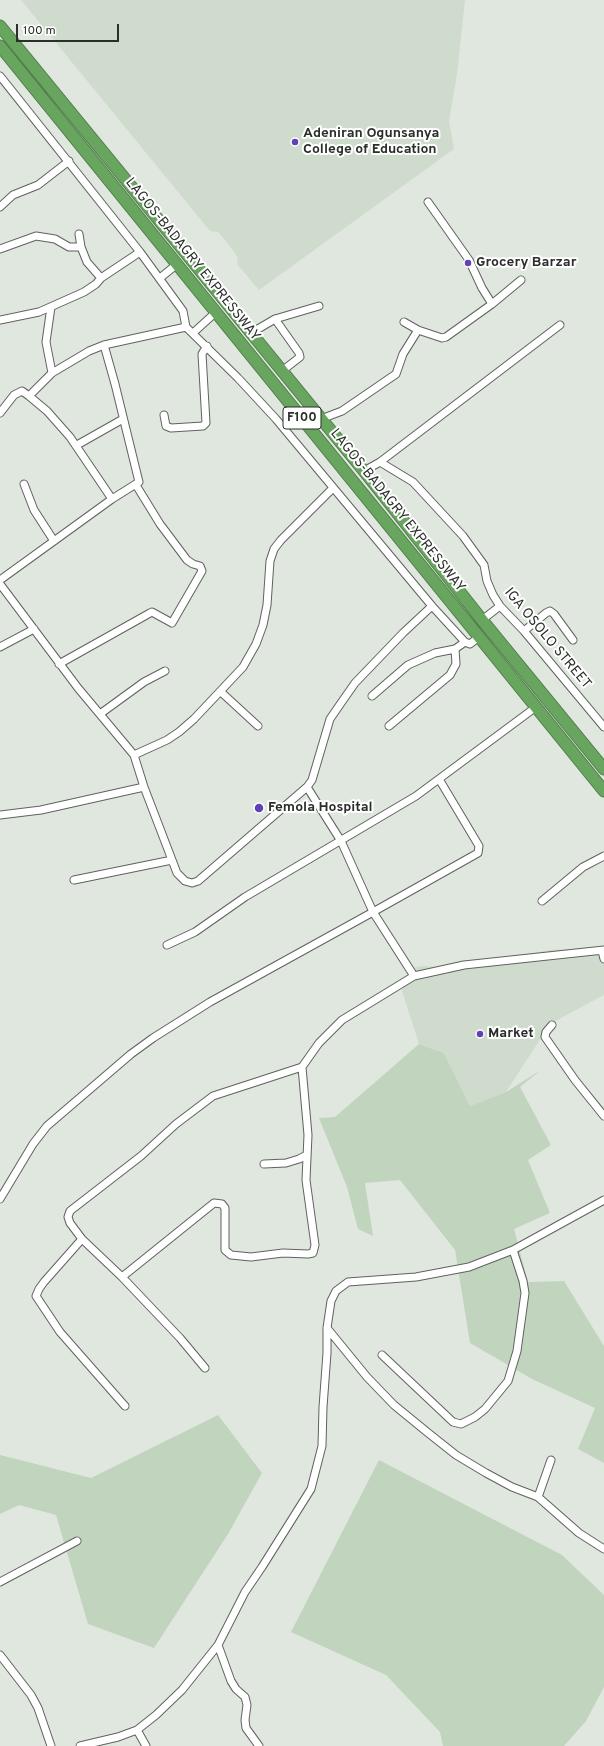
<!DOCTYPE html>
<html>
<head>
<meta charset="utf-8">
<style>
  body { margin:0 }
  #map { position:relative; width:604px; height:1746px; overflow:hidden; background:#e0e7df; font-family:Overpass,sans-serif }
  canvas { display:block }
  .scale { position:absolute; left:16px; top:24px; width:103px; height:18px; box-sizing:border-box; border:2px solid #2b2e2b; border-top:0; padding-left:5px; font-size:12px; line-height:14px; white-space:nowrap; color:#2b2e2b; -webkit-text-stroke:3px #fff; paint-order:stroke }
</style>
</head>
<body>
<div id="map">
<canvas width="604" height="1746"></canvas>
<div class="scale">100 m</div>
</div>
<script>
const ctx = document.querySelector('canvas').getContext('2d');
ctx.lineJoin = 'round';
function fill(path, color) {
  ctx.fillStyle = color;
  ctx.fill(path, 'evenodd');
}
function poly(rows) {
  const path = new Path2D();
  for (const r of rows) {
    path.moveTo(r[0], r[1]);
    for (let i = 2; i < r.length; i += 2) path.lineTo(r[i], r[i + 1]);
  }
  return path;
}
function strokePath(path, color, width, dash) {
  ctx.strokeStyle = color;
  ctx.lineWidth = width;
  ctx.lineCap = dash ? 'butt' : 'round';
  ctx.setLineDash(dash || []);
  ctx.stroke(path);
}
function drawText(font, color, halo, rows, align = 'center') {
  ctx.font = font + ' Overpass,sans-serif';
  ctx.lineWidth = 4;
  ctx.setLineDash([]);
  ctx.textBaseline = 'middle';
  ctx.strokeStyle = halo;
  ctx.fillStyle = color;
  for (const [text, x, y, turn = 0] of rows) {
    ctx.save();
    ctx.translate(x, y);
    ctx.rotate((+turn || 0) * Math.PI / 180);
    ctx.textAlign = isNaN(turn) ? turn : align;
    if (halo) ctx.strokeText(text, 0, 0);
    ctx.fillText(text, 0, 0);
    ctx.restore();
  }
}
const built = poly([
  [21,0,465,0,457,74,449,121,454,149,259,290,237,264,238,258,230,246,218,232,210,231],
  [599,946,604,946,604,995,550,1024,506,1092,470,1106,444,1053,419,1044,402,991,411,968,423,966,438,967,462,961,511,957,550,950,567,949,584,951]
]);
const green = poly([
  [419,1044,444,1053,470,1106,506,1092,541,1070,520,1087,551,1145,528,1160,550,1213,514,1229,528,1282,564,1281,604,1346,604,1463,578,1449,595,1408,532,1379,470,1343,455,1250,400,1180,365,1183,373,1236,358,1229,347,1187,319,1118,335,1117],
  [218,1415,262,1473,228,1534,154,1648,88,1624,56,1515,19,1505,0,1514,0,1455,91,1478],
  [379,1460,562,1555,604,1595,604,1687,586,1721,564,1746,443,1746,440,1732,386,1675,291,1632]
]);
const minor = poly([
  [0,76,140,252,183,311,186,327,238,378,276,419,432,606,465,642,470,644,479,637],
  [0,207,13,195,38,185,69,161],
  [79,234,81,247,87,262,101,278],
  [0,249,36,236,55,239,69,247,81,247],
  [160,278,176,265],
  [492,304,521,280],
  [51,307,46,342,52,373],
  [275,319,319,306],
  [0,320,39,312,84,292,96,284,101,278,140,252],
  [404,322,418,330,442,338,446,337,492,304,482,288,469,260,428,202],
  [193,333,215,313],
  [251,333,275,319,299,353,300,357,282,371],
  [29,396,52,373,89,351,104,345,186,327],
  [0,413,14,395,22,391,29,396,47,411,70,437,112,499],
  [164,415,166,426,171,428,203,426,206,423,202,354,207,346],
  [321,419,342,411,396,374,403,354,418,330],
  [77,445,123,419],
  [380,462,413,482,463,536,484,565,487,581,493,595,500,606,524,631,604,727],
  [364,471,380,462,560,325],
  [24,484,34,510,54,541],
  [0,580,112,499,139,482,115,384,104,345],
  [0,584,78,688,134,755,144,787,177,873,185,881,192,883,198,881,307,787,312,780,330,719,341,703,355,683,403,633,432,606],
  [482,620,500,606],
  [524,631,546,613,550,611,554,614,573,640],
  [0,647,34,629],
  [59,664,150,613,152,612,172,623,202,571,200,566,193,564,187,560,160,524,136,485],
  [221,692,258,726],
  [372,696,408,665,435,653,455,649,465,642],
  [100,714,144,682,165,671],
  [389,726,450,675,456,664,455,649],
  [134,755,167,740,179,732,194,719,243,667,256,644,263,625,267,605,270,561,274,549,281,540,333,488],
  [307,787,341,841,373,912,414,976],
  [0,815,41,810,144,787],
  [74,880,172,860],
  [542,901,583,867,604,856],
  [167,945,195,932,245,897,416,796,536,707],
  [602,951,604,959],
  [552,1025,546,1032,545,1037,575,1080,604,1116],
  [264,1164,286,1163,299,1159,307,1155],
  [0,1199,33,1144,47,1126,131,1054,153,1038,210,1002,373,912,478,853,479,846,439,779],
  [82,1239,44,1282,39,1289,36,1296,60,1332,125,1406],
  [122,1277,214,1203,222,1204,225,1208,225,1250,231,1255,251,1257,283,1253,308,1254,313,1253,315,1245,306,1180,308,1135,302,1067],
  [327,1328,367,1377,394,1405,427,1432,456,1455,486,1473,512,1487,538,1497,579,1533,604,1549],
  [382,1355,453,1422,461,1424,475,1417,485,1409,508,1381,517,1351,525,1293,523,1281,513,1250],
  [205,1368,180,1338,122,1277,82,1239,70,1223,68,1217,70,1211,141,1156,176,1124,213,1096,302,1067,319,1043,342,1020,414,976,464,965,604,950],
  [538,1497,551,1460],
  [0,1582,77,1541],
  [218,1645,231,1681,236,1689,245,1697,247,1705,245,1720,246,1728,259,1746],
  [0,1655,31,1695,38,1708,51,1746],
  [137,1730,146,1746],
  [80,1746,118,1737,137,1730,156,1715,182,1690,218,1645,245,1592,262,1567,311,1489,322,1446,323,1407,327,1353,327,1328,331,1301,336,1291,348,1282,416,1277,469,1267,513,1250,604,1200]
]);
const highway = poly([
  [0,26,364,471,482,620,604,769],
  [0,46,604,791]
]);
const markers = [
  [295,142,4,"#613fb7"],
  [468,263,4,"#613fb7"],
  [259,808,5,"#613fb7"],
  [480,1034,4,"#613fb7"]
];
const shields = [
  [302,418,38]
];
const shieldNames = [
  ["F100",302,418]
];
const poiNames = [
  ["Adeniran Ogunsanya",303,134],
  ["College of Education",303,150],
  ["Grocery Barzar",476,263],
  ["Femola Hospital",268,808],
  ["Market",488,1034]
];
const streetNames = [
  ["LAGOS-BADAGRY EXPRESSWAY",192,260,51],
  ["LAGOS-BADAGRY EXPRESSWAY",397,511,51],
  ["IGA OSOLO STREET",547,639,50]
];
fill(built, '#cfdbcd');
fill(green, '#c1d5be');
strokePath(minor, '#5e635d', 9);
strokePath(highway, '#537c4d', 13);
strokePath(minor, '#fff', 7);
strokePath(highway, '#68a65f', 11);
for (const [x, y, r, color] of markers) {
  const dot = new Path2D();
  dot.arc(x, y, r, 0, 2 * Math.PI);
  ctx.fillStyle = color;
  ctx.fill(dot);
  strokePath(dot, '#fff', 1.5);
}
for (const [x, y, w] of shields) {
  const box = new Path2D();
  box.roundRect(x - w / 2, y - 11, w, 22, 3);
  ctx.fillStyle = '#fff';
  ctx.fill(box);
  strokePath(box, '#2b2e2b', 1);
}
drawText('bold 13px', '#2b2e2b', null, shieldNames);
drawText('bold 14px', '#2b2e2b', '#fff', poiNames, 'left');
drawText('14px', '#2b2e2b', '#fff', streetNames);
</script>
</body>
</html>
